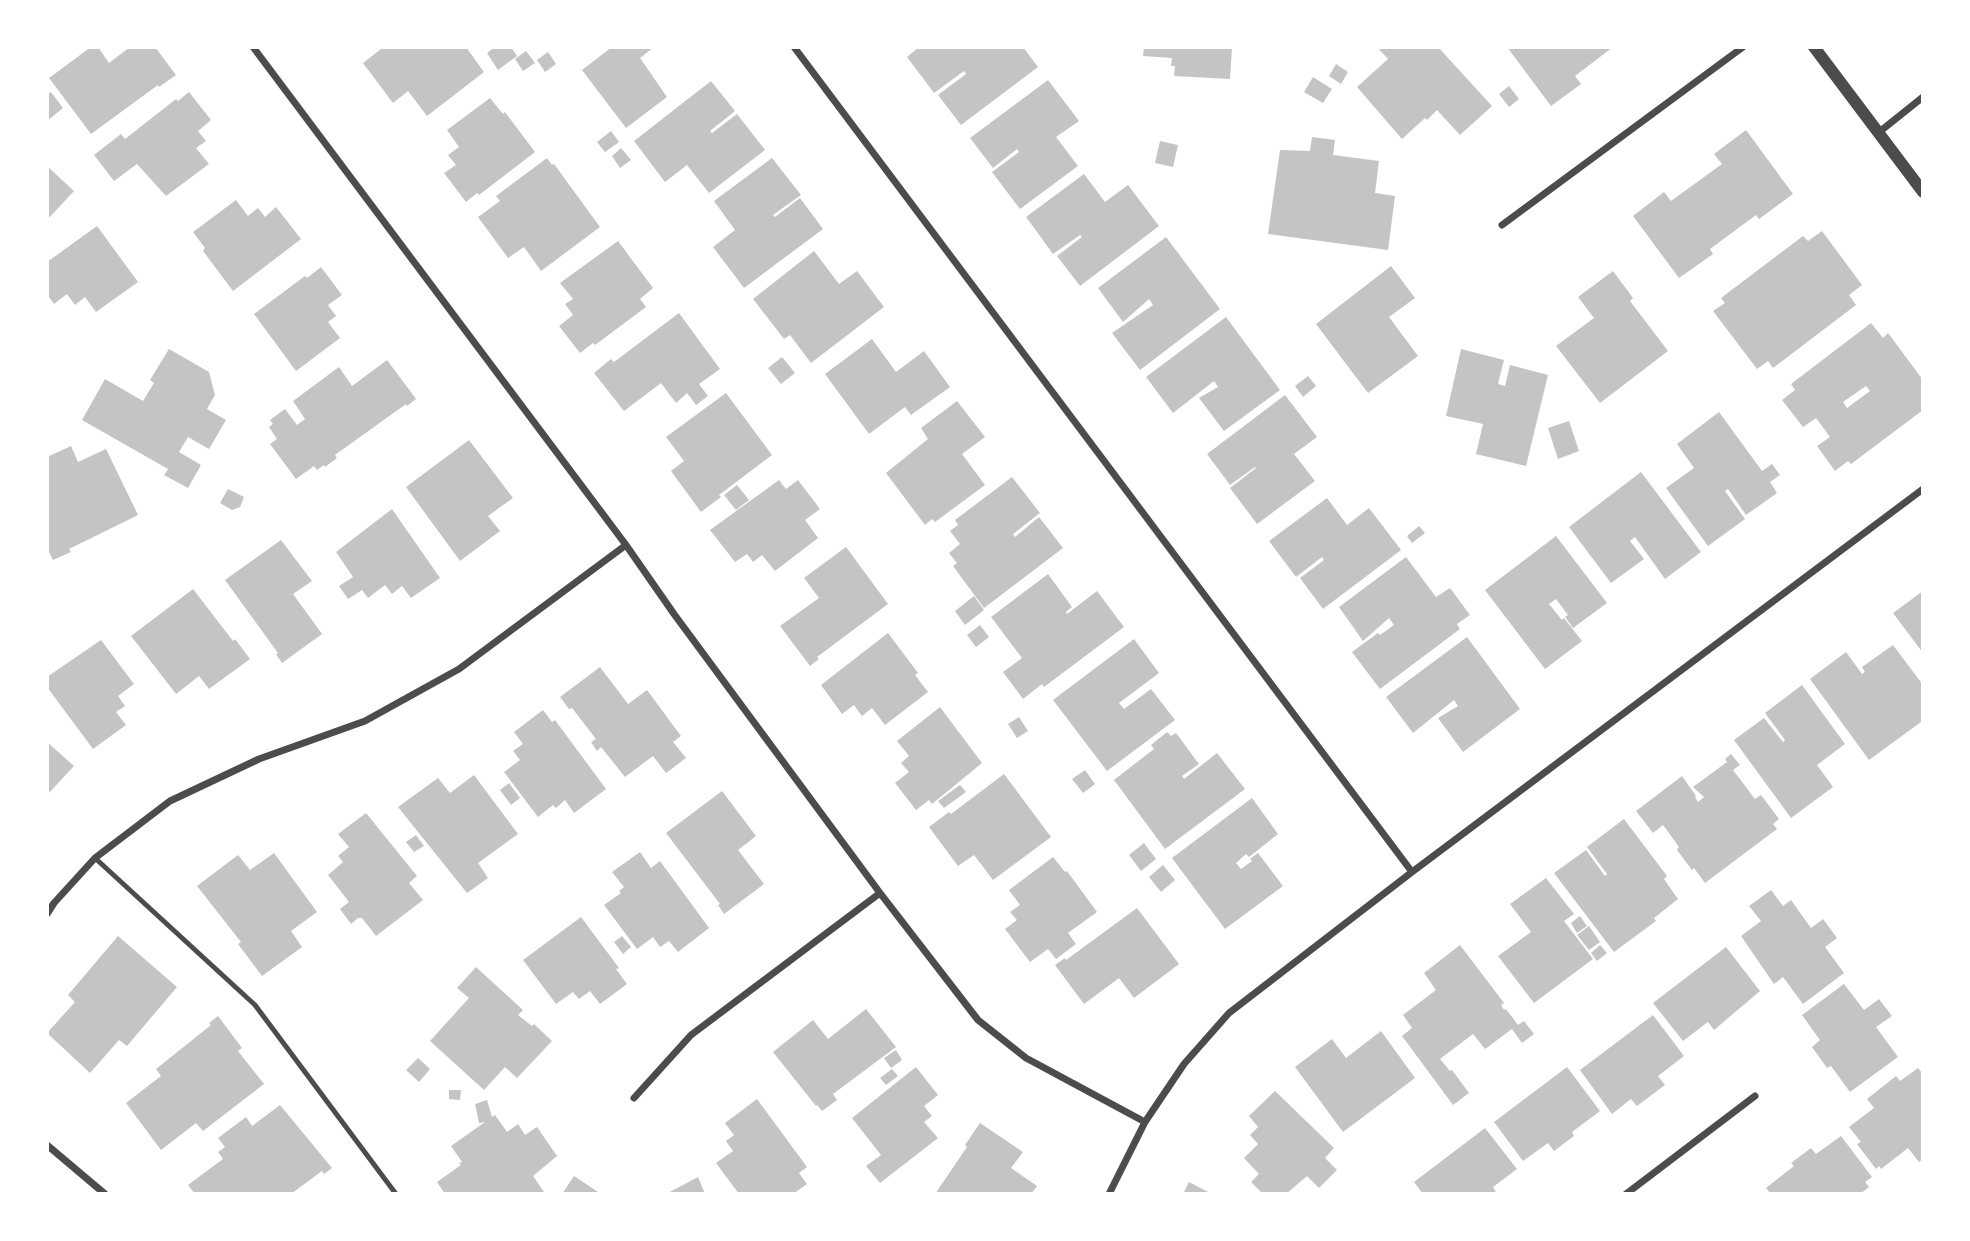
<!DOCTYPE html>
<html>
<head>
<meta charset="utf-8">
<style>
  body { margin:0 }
  #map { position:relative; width:1970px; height:1241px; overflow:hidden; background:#fff; font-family:Helvetica,sans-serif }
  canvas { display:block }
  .frame { position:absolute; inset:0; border:49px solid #fff; pointer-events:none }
</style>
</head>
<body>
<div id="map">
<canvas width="1970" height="1241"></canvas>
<div class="frame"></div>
</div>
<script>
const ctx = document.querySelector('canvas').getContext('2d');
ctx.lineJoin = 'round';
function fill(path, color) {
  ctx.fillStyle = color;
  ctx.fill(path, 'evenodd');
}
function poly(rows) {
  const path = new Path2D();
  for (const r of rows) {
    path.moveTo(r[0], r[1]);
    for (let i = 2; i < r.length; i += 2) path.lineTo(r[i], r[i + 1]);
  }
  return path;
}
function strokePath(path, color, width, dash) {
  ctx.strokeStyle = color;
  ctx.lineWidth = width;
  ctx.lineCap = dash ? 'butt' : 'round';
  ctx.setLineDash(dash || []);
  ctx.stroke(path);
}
const building = poly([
  [91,47,98,47,109,63,130,47,155,47,176,75,159,87,158,85,91,134,49,78],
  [380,47,466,47,484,72,427,116,408,91,393,103,363,63,381,49],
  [495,47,511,47,517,56,498,70,487,53],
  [612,47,654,47,640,58,667,97,626,128,582,70],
  [919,47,1023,47,1038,67,961,125,938,95,966,74,964,71,934,93,907,57],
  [1144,47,1232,47,1230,79,1174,76,1175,66,1171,66,1172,58,1143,56],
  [1377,47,1438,47,1492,106,1460,135,1437,110,1427,120,1425,118,1402,139,1357,87,1388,59],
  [1507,47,1613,47,1575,76,1581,84,1551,106],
  [526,51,535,63,523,71,515,59],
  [548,52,556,64,545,72,537,60],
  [1336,64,1348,72,1341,84,1329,76],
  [1313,77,1332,89,1323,103,1304,92],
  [1048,80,1079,121,1056,137,1078,166,1020,209,992,172,1019,152,1017,149,993,168,970,138],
  [711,81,735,111,710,131,712,133,737,114,765,150,709,193,687,165,665,182,634,141],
  [1509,86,1519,99,1509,107,1499,94],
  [51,92,63,108,47,121,47,95],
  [189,92,211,120,198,131,206,141,196,148,209,164,166,196,137,164,114,181,94,155,121,134,125,139,176,99,178,101],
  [490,98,503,114,505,112,535,152,479,195,477,193,466,202,444,173,456,165,448,155,459,147,447,130],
  [1746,130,1793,194,1759,219,1756,215,1710,249,1713,254,1679,278,1633,216,1664,192,1671,201,1722,164,1714,154],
  [611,131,619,142,605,152,597,142],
  [1312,137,1335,140,1333,155,1379,161,1375,193,1395,196,1388,250,1268,234,1280,150,1310,151],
  [1160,141,1178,145,1173,167,1155,163],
  [621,148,631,160,620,168,612,156],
  [547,158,552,165,554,164,600,227,541,271,524,247,508,258,478,217,500,201,496,196],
  [772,158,801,195,773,215,775,217,800,198,823,229,744,288,713,247,735,230,714,201],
  [47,166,74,191,47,220],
  [1084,174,1105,202,1128,185,1159,226,1080,286,1057,256,1082,237,1080,235,1053,254,1026,217],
  [236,200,248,216,258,208,265,217,276,207,301,239,233,291,203,251,205,248,193,232],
  [97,226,138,282,96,312,85,297,75,305,67,294,54,304,47,294,47,262],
  [1822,231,1862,285,1849,295,1856,305,1773,368,1768,361,1757,369,1713,311,1725,303,1721,298,1803,236,1808,241],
  [1166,237,1220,309,1140,370,1112,333,1153,305,1149,299,1123,322,1098,288],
  [618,241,653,288,640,299,646,307,595,345,593,343,580,353,559,326,573,315,565,304,573,299,560,283],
  [814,251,839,284,857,271,884,307,811,363,790,335,784,339,753,299],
  [1391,266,1415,298,1389,317,1418,356,1368,393,1316,324],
  [321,267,342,295,328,305,336,316,328,322,340,338,296,371,254,314,305,276,307,278],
  [1613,271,1633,298,1630,301,1668,351,1600,403,1556,346,1594,318,1578,297],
  [679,313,720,369,699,384,708,396,696,405,687,393,676,403,661,383,624,411,594,373,611,359,614,362],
  [1226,317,1280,390,1224,431,1199,398,1218,387,1214,381,1173,413,1146,377],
  [1871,323,1883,338,1888,333,1923,380,1923,410,1851,464,1848,461,1835,471,1817,446,1830,437,1816,418,1803,427,1782,400,1795,390,1791,384],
  [1866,386,1870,391,1847,408,1843,402],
  [872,339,896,372,924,351,950,387,911,415,905,407,869,434,825,374],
  [169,349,209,372,215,395,207,409,226,420,209,449,188,437,179,452,201,465,188,488,164,475,168,469,82,420,105,379,143,401,154,383,150,380],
  [1461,349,1504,360,1498,384,1505,386,1510,365,1548,375,1526,466,1476,454,1483,424,1446,416],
  [782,357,795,373,781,384,768,368],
  [387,360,416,399,407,406,406,404,335,455,337,458,325,467,324,465,317,470,314,466,296,479,270,444,277,439,269,427,273,424,270,420,285,409,297,425,305,419,293,401,339,367,352,386],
  [1308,376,1316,386,1303,397,1295,386],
  [726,393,772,455,719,495,721,497,701,512,671,471,684,461,666,437],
  [1285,395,1317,437,1294,454,1315,481,1257,524,1230,488,1256,468,1255,467,1230,485,1207,454],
  [957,401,985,437,962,454,985,485,935,522,932,519,925,525,886,473,928,439,921,428],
  [1719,412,1762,471,1772,464,1780,475,1770,482,1777,493,1746,515,1728,489,1725,491,1745,519,1708,546,1666,488,1694,468,1677,444],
  [1569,421,1579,451,1558,459,1548,428],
  [469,440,513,498,488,516,500,531,460,561,406,487],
  [71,446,78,462,106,449,138,515,69,549,71,552,53,560,47,548,47,457],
  [1641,472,1701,552,1665,579,1635,537,1630,541,1644,559,1611,583,1569,527],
  [1012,477,1040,513,1013,534,1015,537,1039,517,1063,548,984,608,953,566,957,563,949,553,960,544,950,531,958,525,955,520],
  [779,480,786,489,798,480,820,509,805,520,818,538,775,571,762,555,753,562,747,554,735,562,710,530],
  [737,485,749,500,736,510,724,495],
  [228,489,244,497,240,507,232,510,220,503],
  [1327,498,1347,525,1369,508,1401,550,1323,609,1300,578,1324,560,1322,557,1296,577,1269,541],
  [392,509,440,578,411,598,402,586,392,594,385,585,368,598,362,590,348,599,339,586,353,577,336,552],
  [1419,526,1425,533,1412,543,1407,536],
  [1556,536,1607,603,1573,628,1565,617,1568,615,1556,599,1549,604,1562,620,1564,618,1582,641,1545,669,1485,590],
  [281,540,312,581,293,594,322,634,282,663,276,654,278,653,225,580],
  [846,547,888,604,817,657,819,659,810,666,780,626,819,598,804,578],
  [1406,557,1436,597,1450,588,1470,615,1457,624,1460,629,1380,689,1352,652,1378,633,1380,635,1394,625,1389,618,1363,641,1339,607],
  [1048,574,1072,607,1066,612,1067,614,1097,591,1124,627,1044,687,1042,684,1023,699,1003,672,1022,658,991,617],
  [193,589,233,641,235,639,250,659,209,689,199,676,176,694,131,636],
  [1923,591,1923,653,1893,613],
  [974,596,984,610,965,625,955,611],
  [980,625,989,637,976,647,967,635],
  [888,633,918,673,915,675,928,692,885,725,872,708,862,716,854,705,842,714,821,685],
  [1467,637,1520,709,1463,752,1438,718,1458,706,1454,700,1413,733,1386,697],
  [1134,639,1159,673,1119,703,1124,709,1151,689,1175,720,1107,771,1053,700],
  [101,640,134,684,118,696,125,706,116,712,126,725,93,749,47,687,47,677],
  [1893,645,1923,685,1923,724,1921,722,1869,760,1810,679,1846,652,1862,674,1865,672,1862,667],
  [600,667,628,704,647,690,681,736,673,742,686,758,666,773,653,756,625,777,601,747,597,751,591,742,596,739,572,708,569,709,560,697],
  [1802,685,1845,744,1817,765,1833,787,1791,818,1734,740,1764,718,1783,742,1785,740,1765,713],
  [940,707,982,763,932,804,929,800,916,810,895,783,909,772,901,763,909,756,897,741],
  [543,710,552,722,555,720,606,789,574,813,565,800,556,808,553,805,538,817,504,772,520,760,513,751,523,744,514,732],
  [1019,717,1028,731,1017,738,1008,724],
  [1167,732,1171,736,1176,733,1199,764,1182,776,1184,779,1217,753,1245,789,1165,849,1114,780,1154,749,1151,745],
  [47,742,74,766,47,795],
  [1731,754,1740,765,1733,770,1755,799,1761,795,1779,819,1773,824,1777,829,1705,883,1694,868,1692,870,1677,850,1679,847,1663,825,1653,833,1636,811,1682,776,1696,796,1695,797,1698,802,1704,797,1693,787,1727,762,1725,759],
  [1085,770,1095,784,1083,793,1072,779],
  [1004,774,1051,837,993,880,974,855,958,866,929,827,949,812,951,814],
  [474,775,518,834,478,863,488,878,467,893,398,807,438,778,450,793],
  [509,783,520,798,511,805,500,790],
  [960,785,966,792,944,808,938,801],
  [722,791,756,836,738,850,764,884,724,914,718,905,720,904,666,833],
  [1252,798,1278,834,1249,857,1246,854,1236,863,1241,869,1252,861,1250,859,1258,853,1283,886,1225,929,1172,858],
  [366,813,417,876,409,883,423,900,376,936,362,918,358,918,351,924,340,909,349,902,328,875,343,862,338,856,349,847,338,834],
  [1624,819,1667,876,1664,879,1678,899,1654,918,1656,921,1614,952,1554,873,1586,850,1605,876,1607,874,1587,847],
  [416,835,424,846,414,852,406,842],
  [1144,843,1156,859,1141,871,1129,855],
  [640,852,651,868,660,861,709,928,678,952,669,941,660,947,653,937,637,949,604,905,621,893,619,891,624,887,612,872],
  [274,853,317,912,291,931,302,947,262,976,238,944,241,942,197,886,238,855,250,870],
  [1053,857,1065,872,1067,871,1097,912,1068,933,1076,944,1056,959,1048,949,1030,962,1005,929,1017,920,1010,912,1020,905,1009,890],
  [1163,865,1175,880,1161,892,1149,877],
  [1546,878,1574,914,1564,921,1593,959,1534,1003,1498,956,1531,932,1510,904],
  [1771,890,1783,906,1791,900,1811,928,1823,919,1837,938,1825,947,1844,973,1803,1004,1783,977,1774,984,1741,936,1761,921,1749,906],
  [1137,908,1179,964,1134,998,1119,978,1084,1004,1055,965,1065,958,1066,960],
  [1580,916,1587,926,1577,933,1571,923],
  [581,917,619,968,616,969,627,984,600,1004,590,991,579,999,573,992,556,1004,523,960],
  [1589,926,1600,942,1589,950,1577,935],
  [118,936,177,987,127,1046,119,1040,90,1073,47,1033,75,1002,68,995],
  [622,936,631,947,623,954,614,942],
  [1460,945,1504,1003,1501,1005,1504,1010,1506,1009,1518,1025,1524,1021,1534,1034,1522,1043,1512,1029,1485,1049,1473,1034,1440,1059,1450,1071,1452,1070,1469,1093,1453,1105,1402,1036,1412,1028,1403,1015,1436,990,1424,973],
  [1600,945,1607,953,1597,961,1591,953],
  [1726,947,1760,991,1714,1030,1708,1022,1683,1041,1653,1003],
  [476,967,523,1010,518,1015,532,1026,534,1024,552,1041,517,1078,505,1067,484,1090,430,1041,469,998,457,988],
  [1844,984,1864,1010,1879,999,1892,1016,1876,1027,1898,1057,1850,1092,1831,1066,1827,1068,1812,1047,1820,1040,1802,1015],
  [866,1009,896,1047,833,1094,837,1100,822,1111,817,1105,816,1106,773,1052,813,1020,828,1039],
  [1653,1015,1684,1056,1658,1076,1665,1085,1637,1106,1631,1099,1612,1114,1580,1070],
  [218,1016,242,1048,238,1051,264,1084,203,1131,196,1123,161,1150,126,1103,161,1076,156,1069,211,1025,209,1023],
  [1381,1031,1415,1078,1343,1132,1295,1067,1332,1039,1346,1058],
  [896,1050,902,1060,891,1068,884,1058],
  [418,1058,430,1069,419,1082,406,1070],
  [916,1067,938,1095,924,1106,932,1116,924,1122,938,1138,880,1183,866,1166,881,1155,852,1118],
  [1567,1067,1600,1111,1572,1132,1574,1136,1554,1151,1548,1143,1523,1161,1494,1122],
  [1918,1068,1923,1074,1923,1159,1919,1162,1908,1148,1881,1169,1879,1166,1876,1169,1857,1144,1861,1142,1849,1127,1874,1108,1867,1099,1896,1076,1900,1081],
  [892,1069,898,1076,886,1085,880,1078],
  [449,1090,461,1090,460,1100,449,1099],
  [1275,1091,1334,1148,1325,1158,1337,1170,1319,1188,1307,1176,1286,1194,1263,1194,1251,1182,1259,1174,1244,1158,1258,1144,1250,1135,1258,1127,1249,1116],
  [757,1099,807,1167,799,1173,807,1184,793,1194,739,1194,716,1163,733,1151,726,1141,734,1135,725,1123],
  [487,1100,492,1117,495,1115,507,1132,518,1124,525,1135,537,1127,557,1156,533,1176,544,1192,542,1194,445,1194,437,1182,461,1165,459,1163,462,1162,451,1146,485,1122,479,1123,475,1104],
  [280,1105,332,1168,324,1174,322,1171,291,1194,195,1194,188,1185,223,1159,218,1152,225,1147,218,1138,246,1117,252,1126],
  [980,1123,1023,1152,1011,1168,1037,1186,1031,1194,935,1194,967,1147,965,1145],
  [1485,1128,1517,1169,1493,1187,1497,1194,1423,1194,1414,1182],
  [1841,1136,1872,1177,1865,1182,1869,1187,1860,1194,1771,1194,1766,1188,1794,1166,1791,1163,1811,1148,1816,1154],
  [574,1176,601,1194,562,1194],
  [698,1177,705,1194,666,1194],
  [1189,1182,1212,1194,1183,1194]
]);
const service = poly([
  [95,858,255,1005,396,1194]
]);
const minor = poly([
  [253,47,626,545,674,614,880,893,978,1020,1026,1058,1145,1122],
  [794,47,1412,872],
  [1878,133,1923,97],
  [1502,225,1743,47],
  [47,914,54,903,95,858,170,801,259,759,365,721,459,669,626,545],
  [634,1098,691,1035,880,893],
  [47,1145,105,1194],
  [1109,1194,1145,1122,1184,1064,1229,1013,1412,872,1923,489],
  [1626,1194,1755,1096]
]);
const tertiary = poly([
  [1814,47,1923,192]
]);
fill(building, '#c4c4c4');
strokePath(service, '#4c4c4c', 5);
strokePath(minor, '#4c4c4c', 7);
strokePath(tertiary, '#4c4c4c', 12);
</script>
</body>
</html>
